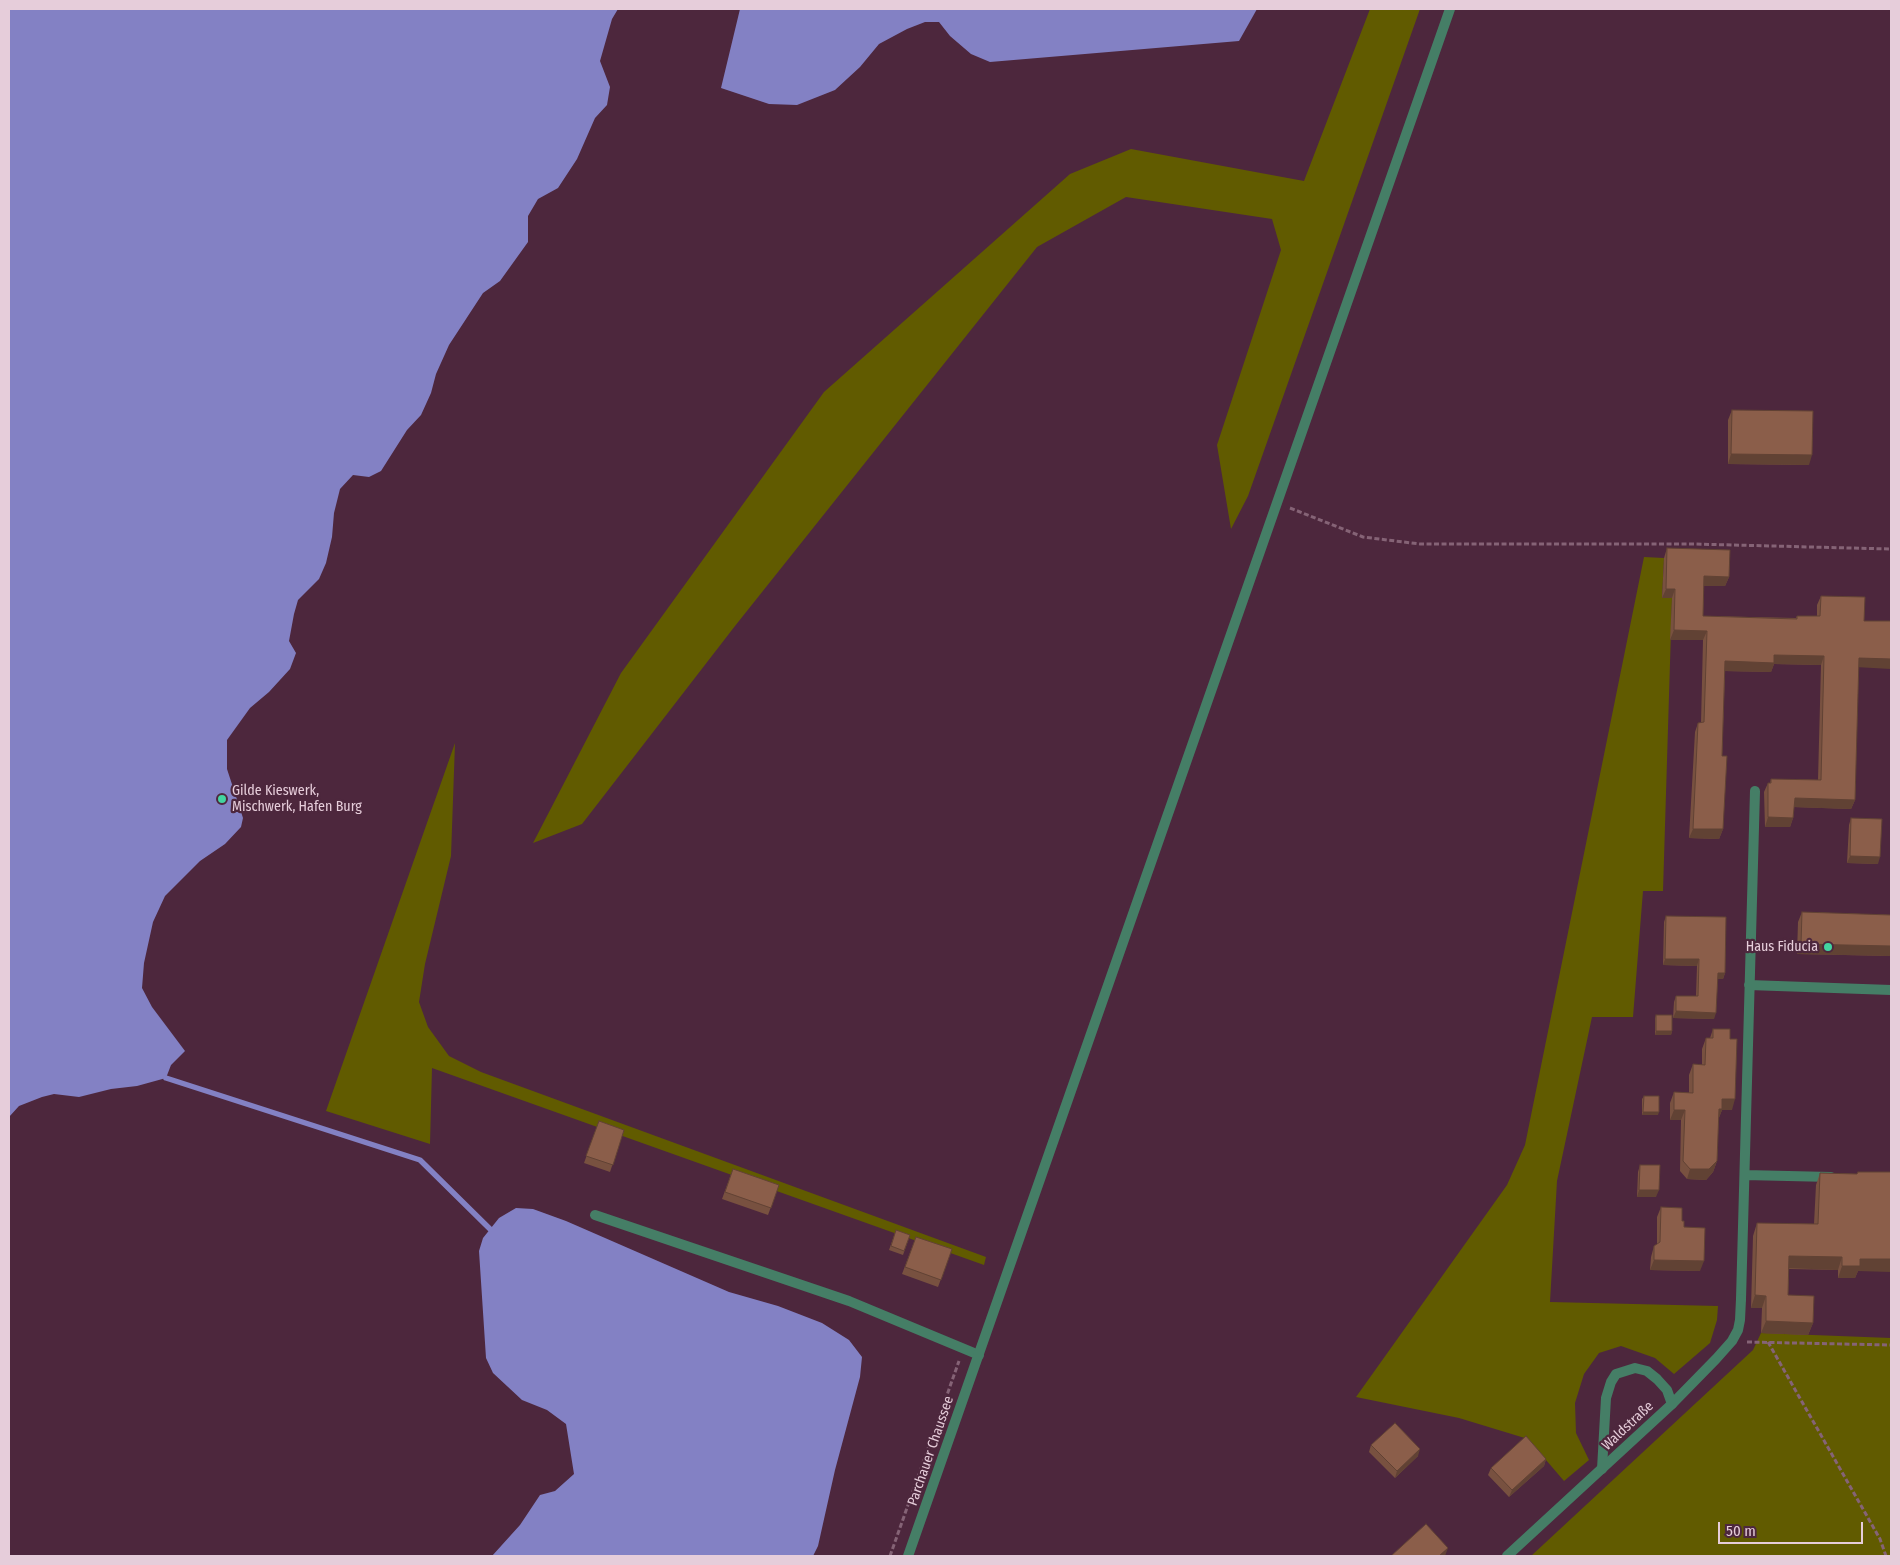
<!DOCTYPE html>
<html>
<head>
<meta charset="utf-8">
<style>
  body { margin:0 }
  #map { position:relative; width:1900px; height:1565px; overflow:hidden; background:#4d273d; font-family:"Fira Sans Condensed",sans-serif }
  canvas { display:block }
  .frame { position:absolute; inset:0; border:10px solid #e6cdda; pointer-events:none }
  .scale { position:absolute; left:1718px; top:1522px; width:145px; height:22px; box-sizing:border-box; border:2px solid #e6cdda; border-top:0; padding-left:6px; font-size:15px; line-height:18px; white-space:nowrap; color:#e6cdda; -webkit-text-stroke:4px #4d273d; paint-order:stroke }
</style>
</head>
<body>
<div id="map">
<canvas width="1900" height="1565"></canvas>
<div class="frame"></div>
<div class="scale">50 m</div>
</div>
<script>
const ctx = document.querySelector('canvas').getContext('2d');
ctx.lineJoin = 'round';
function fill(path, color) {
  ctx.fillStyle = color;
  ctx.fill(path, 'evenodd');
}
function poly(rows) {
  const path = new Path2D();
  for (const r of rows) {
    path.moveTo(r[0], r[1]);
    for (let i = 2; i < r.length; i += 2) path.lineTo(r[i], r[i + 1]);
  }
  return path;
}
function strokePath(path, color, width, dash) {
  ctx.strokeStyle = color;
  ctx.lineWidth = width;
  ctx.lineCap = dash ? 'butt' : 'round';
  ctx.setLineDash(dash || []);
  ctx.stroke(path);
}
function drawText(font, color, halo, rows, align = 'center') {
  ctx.font = font + ' "Fira Sans Condensed",sans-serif';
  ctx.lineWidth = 4.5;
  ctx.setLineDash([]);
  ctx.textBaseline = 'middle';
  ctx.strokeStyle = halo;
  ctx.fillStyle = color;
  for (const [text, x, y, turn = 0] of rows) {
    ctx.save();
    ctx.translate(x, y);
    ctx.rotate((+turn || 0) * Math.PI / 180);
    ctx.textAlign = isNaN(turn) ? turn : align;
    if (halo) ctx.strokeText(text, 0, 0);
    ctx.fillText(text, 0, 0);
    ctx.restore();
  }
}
const green = poly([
  [1370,9,1420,9,1248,496,1231,529,1217,445,1281,250,1272,219,1126,197,1037,247,735,626,582,824,533,843,621,673,824,392,1070,174,1131,149,1304,181],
  [1644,557,1664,558,1662,598,1672,598,1663,891,1643,891,1633,1017,1592,1017,1557,1181,1550,1302,1718,1306,1717,1320,1710,1343,1674,1374,1655,1358,1621,1346,1599,1353,1584,1374,1575,1403,1576,1433,1589,1460,1564,1481,1528,1439,1459,1418,1356,1397,1507,1185,1525,1145],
  [455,743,451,856,425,964,419,1002,428,1027,449,1056,481,1072,986,1257,984,1265,432,1068,430,1144,326,1111],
  [1761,1333,1891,1338,1891,1556,1531,1556,1753,1350]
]);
const water = poly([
  [9,9,618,9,612,19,600,61,610,87,607,105,595,118,577,159,558,188,538,199,528,216,528,242,500,281,483,293,449,345,436,374,431,393,421,415,407,430,381,471,369,477,353,475,340,489,334,513,332,537,326,563,319,579,298,600,294,614,289,641,296,653,290,669,269,692,250,708,227,740,227,769,243,818,241,827,225,844,200,861,165,896,153,922,144,963,142,988,152,1007,185,1051,171,1065,166,1078,137,1086,111,1089,79,1097,54,1094,42,1097,19,1106,9,1117],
  [740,9,1257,9,1239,41,990,62,971,54,950,36,939,22,925,22,907,29,879,44,860,67,835,90,797,105,769,104,721,88],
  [516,1208,533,1209,566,1221,729,1292,778,1306,822,1323,849,1340,862,1357,860,1377,835,1470,818,1546,813,1556,492,1556,520,1525,540,1495,555,1491,574,1474,566,1424,547,1410,522,1400,493,1373,486,1358,479,1251,483,1238,499,1218]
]);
const stream = poly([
  [166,1078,420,1160,490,1229]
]);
const path = poly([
  [1290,508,1363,537,1420,544,1692,544,1891,549],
  [1747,1342,1891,1345],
  [1768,1342,1880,1539,1886,1556],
  [890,1556,959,1361]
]);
const service = poly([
  [1749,985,1891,990],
  [1745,1175,1831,1177],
  [595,1215,849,1301,979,1355],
  [1741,1299,1755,791],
  [1602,1469,1606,1398,1611,1382,1616,1374,1635,1368,1647,1371,1657,1379,1667,1390,1672,1404]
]);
const minor = poly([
  [1507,1556,1672,1404,1716,1359,1732,1341,1738,1330,1740,1320,1741,1299]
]);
const tertiary = poly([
  [908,1556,1450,9]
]);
const wall = poly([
  [1732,410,1809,465,1728,464,1728,420],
  [1667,548,1729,577,1725,586,1703,586,1703,616,1796,618,1797,616,1817,616,1817,605,1821,596,1858,667,1855,800,1851,809,1794,807,1793,818,1790,827,1765,827,1764,792,1768,783,1770,783,1771,779,1818,780,1821,665,1774,664,1771,672,1725,671,1722,756,1723,829,1719,839,1689,838,1695,732,1698,723,1701,723,1703,640,1670,640,1672,598,1662,598,1664,558],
  [1851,818,1878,864,1847,863,1849,825],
  [1802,912,1891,915,1891,956,1797,954,1798,922],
  [1666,916,1725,973,1723,979,1717,979,1714,1019,1673,1018,1674,1002,1676,996,1696,996,1697,966,1663,965,1664,922],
  [1656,1015,1672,1031,1671,1035,1655,1035,1655,1018],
  [1713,1029,1730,1039,1732,1110,1722,1110,1718,1120,1717,1161,1713,1172,1706,1180,1687,1179,1680,1171,1681,1120,1670,1120,1670,1103,1674,1092,1689,1093,1689,1075,1693,1064,1702,1065,1702,1049,1706,1038,1710,1038],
  [1644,1096,1658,1115,1642,1115,1642,1099],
  [599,1121,624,1130,610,1172,584,1163],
  [1640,1165,1656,1197,1637,1197,1638,1172],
  [733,1169,779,1185,768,1215,722,1199],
  [1858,1172,1858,1271,1855,1278,1838,1278,1838,1270,1789,1269,1788,1295,1813,1323,1808,1335,1761,1333,1762,1308,1751,1308,1753,1236,1757,1223,1814,1224,1816,1185,1820,1173,1857,1174],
  [1661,1207,1682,1221,1700,1271,1650,1270,1651,1257,1654,1246,1657,1245,1657,1217],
  [896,1230,910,1235,903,1255,889,1250],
  [916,1237,952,1249,938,1287,902,1274],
  [1371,1445,1418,1456,1395,1478,1369,1452],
  [1546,1459,1544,1466,1509,1497,1488,1475,1491,1468]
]);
const shadedWall = poly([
  [1731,454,1812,455,1809,465,1728,464],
  [1704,576,1729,577,1725,586,1700,586],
  [1666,589,1675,589,1672,598,1662,598],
  [1674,630,1707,631,1703,640,1670,640],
  [1774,655,1824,656,1821,665,1774,664,1771,672,1722,671,1725,661],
  [1859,658,1891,659,1891,669,1855,667],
  [1795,798,1855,800,1851,809,1792,807],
  [1768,817,1793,818,1790,827,1765,827],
  [1693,829,1723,829,1719,839,1689,838],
  [1850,856,1880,857,1878,864,1847,863],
  [1801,944,1891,946,1891,956,1797,954],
  [1665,959,1699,959,1697,966,1663,965],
  [1718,973,1725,973,1723,979,1715,979],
  [1676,1011,1716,1013,1714,1019,1673,1018],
  [1656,1031,1672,1031,1671,1035,1655,1035],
  [1722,1099,1735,1099,1732,1110,1722,1110,1718,1120,1715,1120],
  [1674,1110,1685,1110,1681,1120,1670,1120],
  [1643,1112,1659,1112,1658,1115,1642,1115],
  [1717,1161,1713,1172,1706,1180,1687,1179,1690,1169],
  [1639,1190,1659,1190,1656,1197,1637,1197],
  [1789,1256,1842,1257,1838,1270,1785,1268],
  [1860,1259,1891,1259,1891,1272,1858,1271,1855,1278,1838,1278,1842,1266],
  [1654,1260,1704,1261,1700,1271,1650,1270],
  [1755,1295,1766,1296,1762,1308,1751,1308],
  [1766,1321,1813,1323,1808,1335,1761,1333],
  [1420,1449,1418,1456,1395,1478,1397,1471],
  [1546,1459,1544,1466,1509,1497,1512,1490],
  [1448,1548,1445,1556,1439,1556]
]);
const building = poly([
  [1732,410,1813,411,1812,455,1731,454,1732,410],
  [1667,548,1730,550,1729,577,1704,576,1703,616,1797,619,1797,616,1820,616,1821,596,1865,597,1864,621,1891,621,1891,659,1859,658,1855,800,1795,798,1793,818,1768,817,1768,783,1771,783,1771,779,1821,780,1824,656,1774,655,1774,663,1725,661,1722,756,1727,756,1723,829,1693,829,1698,723,1704,722,1707,631,1674,630,1675,589,1666,589,1667,548],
  [1851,818,1882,819,1880,857,1850,856,1851,818],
  [1802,912,1891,915,1891,946,1801,944,1802,912],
  [1666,916,1726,917,1725,973,1718,973,1716,1013,1676,1011,1676,996,1698,996,1699,959,1665,959,1666,916],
  [1656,1015,1672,1015,1672,1031,1656,1031,1656,1015],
  [1713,1029,1730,1029,1730,1039,1737,1039,1735,1099,1722,1099,1722,1109,1719,1109,1717,1161,1709,1169,1690,1169,1683,1161,1685,1110,1674,1110,1674,1092,1693,1093,1693,1064,1705,1065,1706,1038,1713,1038,1713,1029],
  [1644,1096,1659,1096,1659,1112,1643,1112,1644,1096],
  [599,1121,624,1130,613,1165,586,1156,599,1121],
  [1640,1165,1660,1165,1659,1190,1639,1190,1640,1165],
  [733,1169,779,1185,771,1208,725,1192,733,1169],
  [1858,1172,1891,1172,1891,1259,1860,1259,1860,1266,1842,1266,1842,1257,1789,1256,1788,1295,1814,1296,1813,1323,1766,1321,1766,1296,1755,1295,1757,1223,1818,1224,1820,1173,1857,1174,1858,1172],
  [1661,1207,1682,1208,1682,1221,1684,1221,1684,1227,1705,1228,1704,1261,1654,1260,1654,1246,1660,1242,1661,1207],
  [896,1230,910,1235,904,1251,891,1246,896,1230],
  [916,1237,952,1249,941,1280,905,1267,916,1237],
  [1395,1423,1420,1449,1397,1471,1371,1445,1395,1423],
  [1526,1436,1546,1459,1512,1490,1491,1468,1526,1436],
  [1426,1524,1448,1548,1439,1556,1391,1556,1426,1524]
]);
const markers = [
  [222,799,5,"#43d4a0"],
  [1828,947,5,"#43d4a0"]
];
const poiNames = [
  ["Gilde Kieswerk,",232,791],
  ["Mischwerk, Hafen Burg",232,807],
  ["Haus Fiducia",1818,947,"right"]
];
const streetNames = [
  ["Waldstraße",1628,1426,-43],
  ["Parchauer Chaussee",931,1451,-71]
];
fill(green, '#615b00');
fill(water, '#8381c4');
strokePath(stream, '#8381c4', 5.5);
strokePath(path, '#856376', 3, [5, 2.5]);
strokePath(service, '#457e66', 10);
strokePath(minor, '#457e66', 10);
strokePath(tertiary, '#457e66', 10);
fill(wall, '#785140');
fill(shadedWall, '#614234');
fill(building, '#8b5e4a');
strokePath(building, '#614234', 1);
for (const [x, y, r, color] of markers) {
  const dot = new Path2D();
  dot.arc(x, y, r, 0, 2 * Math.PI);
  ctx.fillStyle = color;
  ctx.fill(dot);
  strokePath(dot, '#4d273d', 2);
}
drawText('14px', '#e6cdda', '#4d273d', poiNames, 'left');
drawText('14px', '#e6cdda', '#4d273d', streetNames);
</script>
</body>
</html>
